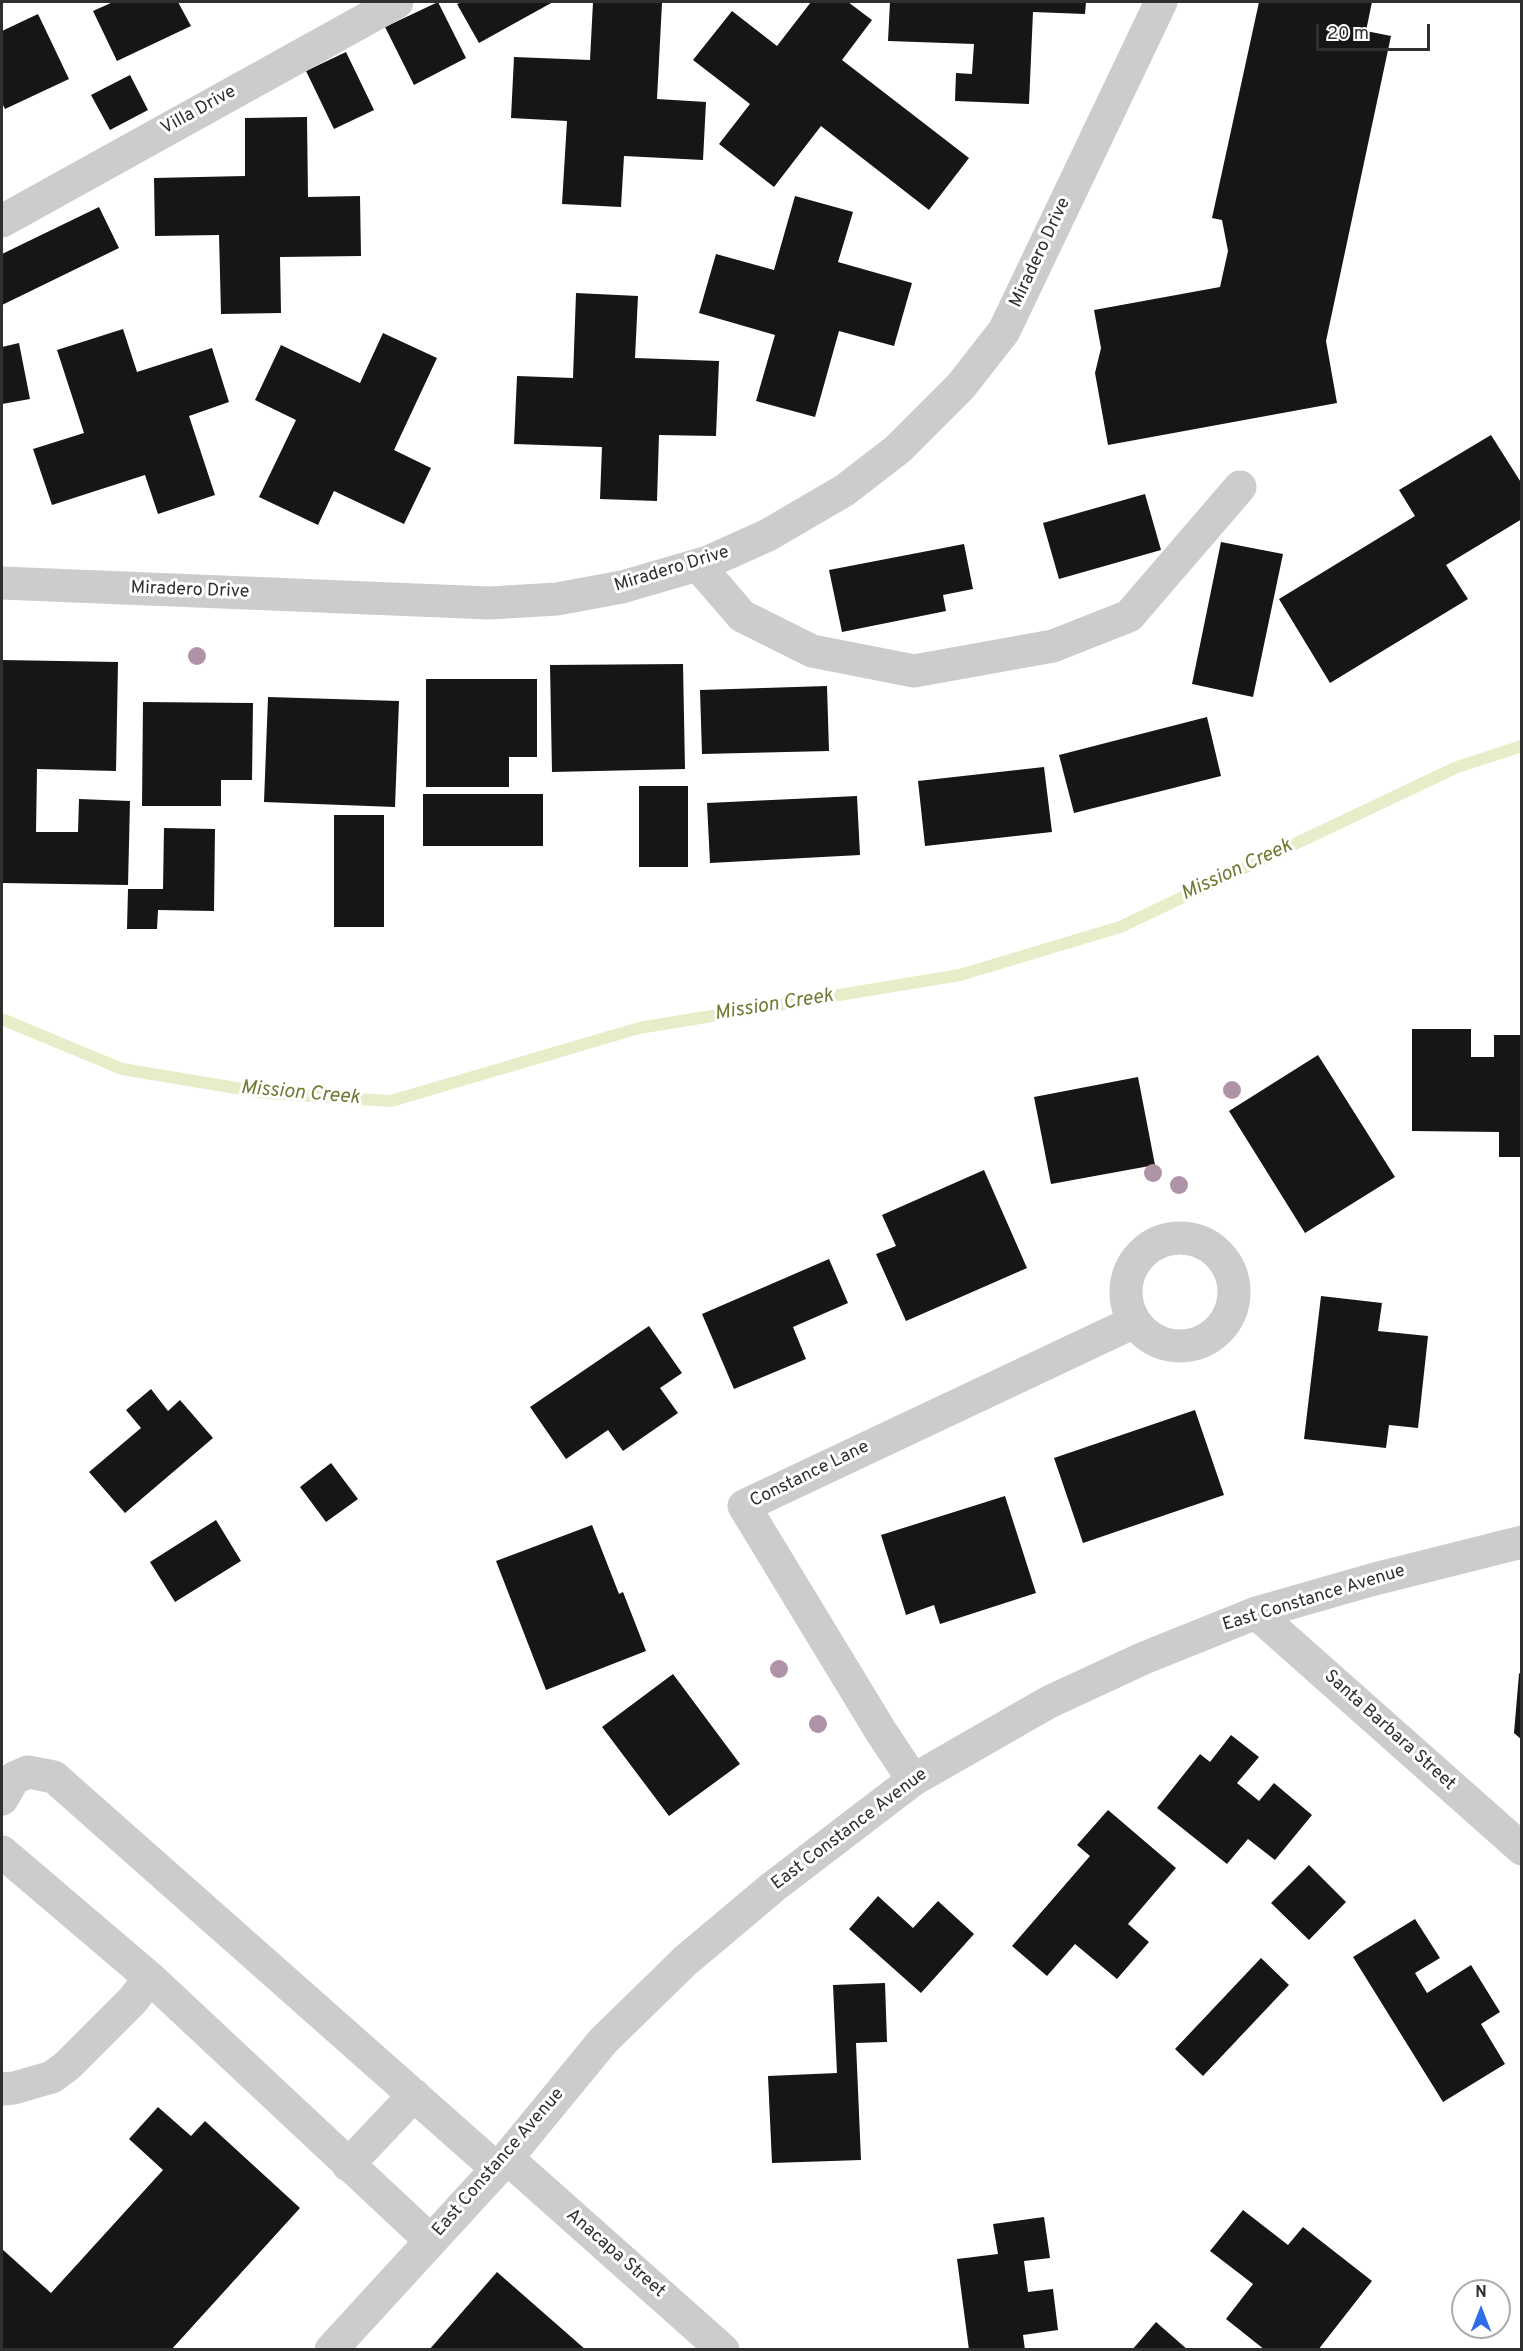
<!DOCTYPE html>
<html>
<head>
<meta charset="utf-8">
<style>
  body { margin:0 }
  #map { position:relative; width:1523px; height:2351px; overflow:hidden; background:#fff; font-family:Overpass,sans-serif }
  canvas { display:block }
  .frame { position:absolute; inset:0; border:3px solid #2f2f2f; pointer-events:none }
  .north { position:absolute; left:1451px; top:2279px; width:60px; height:60px; box-sizing:border-box; background:#fff; border:2px solid #acacac; border-radius:50%; rotate:0deg; font-size:16px; font-weight:700; line-height:24px; text-align:center; color:#2f2f2f }
  .north::after { content:''; display:block; margin:auto; width:21px; height:27px; background:#2e6dea; clip-path:polygon(50% 0,100% 100%,50% 72%,0 100%) }
  .scale { position:absolute; left:1316px; top:24px; width:114px; height:27px; box-sizing:border-box; border:3px solid #2f2f2f; border-top:0; padding-left:8px; font-size:18px; line-height:21px; white-space:nowrap; color:#2f2f2f; -webkit-text-stroke:4px #fff; paint-order:stroke }
</style>
</head>
<body>
<div id="map">
<canvas width="1523" height="2351"></canvas>
<div class="frame"></div>
<div class="north">N</div>
<div class="scale">20 m</div>
</div>
<script>
const ctx = document.querySelector('canvas').getContext('2d');
ctx.lineJoin = 'round';
function poly(rows) {
  const path = new Path2D();
  for (const r of rows) {
    if (r.length === 3) {
      path.moveTo(r[0] + r[2], r[1]);
      path.arc(r[0], r[1], r[2], 0, 2 * Math.PI);
      continue;
    }
    path.moveTo(r[0], r[1]);
    for (let i = 2; i < r.length; i += 2) path.lineTo(r[i], r[i + 1]);
  }
  return path;
}
function strokePath(path, color, width, dash) {
  ctx.strokeStyle = color;
  ctx.lineWidth = width;
  ctx.lineCap = dash ? 'butt' : 'round';
  ctx.setLineDash(dash || []);
  ctx.stroke(path);
}
function fill(path, color) {
  ctx.fillStyle = color;
  ctx.fill(path, 'evenodd');
}
function drawText(font, color, halo, rows, align = 'center') {
  ctx.font = font + ' Overpass,sans-serif';
  ctx.lineWidth = 6;
  ctx.setLineDash([]);
  ctx.textBaseline = 'middle';
  ctx.strokeStyle = halo;
  ctx.fillStyle = color;
  for (const [text, x, y, turn = 0] of rows) {
    ctx.save();
    ctx.translate(x, y);
    ctx.rotate((+turn || 0) * Math.PI / 180);
    ctx.textAlign = isNaN(turn) ? turn : align;
    if (halo) ctx.strokeText(text, 0, 0);
    ctx.fillText(text, 0, 0);
    ctx.restore();
  }
}
const stream = poly([
  [2,1019,122,1069,266,1093,391,1101,639,1028,960,975,1120,927,1457,767,1522,746]
]);
const building = poly([
  [113,2,178,2,191,26,117,61,93,11],
  [438,2,466,58,414,85,385,27],
  [462,2,553,2,479,43,457,4],
  [593,2,662,3,657,99,706,102,703,160,624,156,621,207,562,204,567,121,511,118,514,57,590,60],
  [811,2,848,2,872,20,842,60,969,158,929,210,821,126,774,187,719,144,750,104,693,60,732,11,777,46],
  [890,2,1086,2,1085,14,1033,12,1029,104,955,101,956,73,972,74,974,44,888,41],
  [1259,2,1372,2,1366,31,1391,36,1326,341,1337,403,1108,445,1095,373,1101,348,1094,310,1220,287,1228,251,1222,220,1212,218],
  [38,14,69,79,5,109,2,103,2,31],
  [346,52,374,110,334,129,306,71],
  [130,75,148,110,110,130,91,95],
  [307,117,308,197,360,196,361,256,280,257,281,313,221,314,219,235,155,236,154,178,245,176,245,118],
  [795,196,853,212,838,262,912,283,894,346,839,331,815,417,756,401,775,335,699,313,716,254,774,270],
  [99,207,119,248,2,305,2,254],
  [576,293,638,296,635,358,719,361,716,436,659,435,657,501,600,499,602,447,514,444,517,376,573,378],
  [123,329,137,372,212,348,229,402,189,416,215,495,158,514,145,475,52,505,33,449,84,433,57,350],
  [383,333,437,358,394,450,431,468,404,524,334,491,318,525,259,497,296,420,255,400,281,345,360,383],
  [19,343,30,399,2,404,2,347],
  [1491,435,1522,484,1522,519,1446,565,1468,599,1330,683,1279,599,1415,516,1399,490],
  [1145,494,1161,550,1059,579,1043,523],
  [1221,542,1283,554,1253,697,1192,684],
  [964,544,973,589,943,595,946,611,842,632,829,570],
  [2,660,118,662,116,771,37,769,36,832,78,832,79,799,130,801,128,885,2,883],
  [683,664,685,769,552,772,550,665],
  [426,679,537,679,537,757,509,757,509,787,426,787],
  [827,686,829,751,702,754,700,690],
  [268,697,399,701,395,807,264,802],
  [143,702,253,703,252,780,221,780,221,806,142,806],
  [1207,717,1221,776,1074,813,1059,755],
  [1044,767,1052,832,925,846,918,781],
  [639,786,688,786,688,867,639,867],
  [423,794,543,794,543,846,423,846],
  [857,796,860,855,710,863,707,803],
  [334,815,384,815,384,927,334,927],
  [164,828,215,829,214,911,158,910,157,929,127,929,128,889,163,889],
  [1412,1029,1471,1029,1471,1057,1494,1057,1494,1035,1522,1035,1522,1157,1499,1157,1499,1132,1412,1131],
  [1318,1055,1395,1177,1305,1233,1229,1111],
  [1138,1077,1155,1165,1051,1184,1034,1097],
  [984,1170,1027,1268,906,1321,876,1254,896,1246,882,1215],
  [829,1259,848,1303,793,1327,806,1359,734,1389,702,1314],
  [1321,1296,1382,1303,1378,1331,1428,1336,1418,1428,1389,1425,1386,1448,1304,1439],
  [649,1326,682,1373,660,1388,678,1413,623,1451,608,1430,566,1459,530,1407],
  [151,1389,168,1411,180,1400,213,1438,125,1513,89,1472,141,1428,126,1410],
  [1195,1410,1224,1495,1083,1543,1054,1458],
  [331,1463,358,1499,326,1522,300,1487],
  [1005,1496,1036,1593,940,1624,934,1605,906,1615,881,1535],
  [216,1520,241,1561,175,1602,150,1562],
  [592,1525,619,1594,623,1592,646,1651,546,1690,496,1561],
  [1522,1670,1522,1740,1514,1733,1519,1674],
  [673,1674,740,1764,669,1816,602,1727],
  [1231,1735,1259,1757,1237,1783,1259,1801,1274,1783,1312,1815,1275,1860,1248,1839,1227,1864,1157,1808,1200,1754,1210,1762],
  [1108,1810,1176,1868,1128,1924,1149,1942,1117,1979,1075,1944,1047,1976,1012,1946,1090,1856,1077,1845],
  [1309,1865,1346,1902,1309,1940,1271,1903],
  [878,1896,913,1928,938,1901,974,1934,921,1993,849,1929],
  [1415,1919,1440,1958,1415,1973,1427,1993,1471,1965,1500,2012,1481,2024,1505,2064,1443,2102,1353,1957],
  [1261,1958,1289,1985,1203,2076,1175,2049],
  [885,1983,887,2042,856,2043,861,2160,772,2163,768,2076,837,2073,833,1985],
  [158,2107,191,2136,205,2121,300,2208,171,2350,2,2350,2,2249,51,2293,163,2170,129,2139],
  [1243,2210,1288,2245,1303,2227,1372,2281,1318,2350,1265,2350,1226,2319,1253,2284,1210,2251],
  [1044,2217,1050,2258,1024,2261,1028,2292,1053,2289,1058,2330,1023,2335,1025,2350,969,2350,957,2259,998,2254,993,2224],
  [497,2272,586,2350,429,2350],
  [1156,2322,1188,2350,1132,2350]
]);
const minor = poly([
  [2,221,397,2],
  [698,565,742,616,812,651,914,671,1053,646,1129,616,1240,487],
  [2,583,490,603,557,599,622,587,708,562,768,535,845,490,898,449,961,386,1004,331,1161,2],
  [1180,1292,54],
  [1256,1613,1522,1849],
  [913,1780,880,1730,744,1506,1134,1322],
  [2,1799,14,1778,28,1772,54,1777,497,2169],
  [2,1852,150,1978],
  [2,2089,14,2088,52,2077,67,2066,132,2001,150,1978,431,2241],
  [507,2158,723,2350],
  [348,2165,414,2095],
  [331,2350,507,2158,603,2041,685,1961,773,1887,913,1780,1049,1702,1144,1658,1256,1613,1371,1580,1522,1542]
]);
const trees = [
  [197,656],
  [1232,1090],
  [1153,1173],
  [1179,1185],
  [779,1669],
  [818,1724]
];
const streetNames = [
  ["Villa Drive",199,111,-29],
  ["Miradero Drive",1041,253,-65],
  ["Miradero Drive",672,570,-17],
  ["Miradero Drive",190,591,2],
  ["Constance Lane",810,1475,-26],
  ["East Constance Avenue",1314,1599,-17],
  ["Santa Barbara Street",1389,1731,42],
  ["East Constance Avenue",850,1830,-37],
  ["East Constance Avenue",499,2163,-49],
  ["Anacapa Street",615,2254,41]
];
const waterNames = [
  ["Mission Creek",1237,871,-25],
  ["Mission Creek",774,1006,-9],
  ["Mission Creek",300,1094,5]
];
strokePath(stream, '#e8edc9', 12);
fill(building, '#161616');
strokePath(minor, '#ccc', 33);
ctx.fillStyle = '#af93a7';
for (const [x, y] of trees) {
  ctx.beginPath();
  ctx.arc(x, y, 9, 0, 2 * Math.PI);
  ctx.fill();
}
drawText('18px', '#2f2f2f', '#fff', streetNames);
drawText('italic 20px', '#717a33', '#fff', waterNames);
</script>
</body>
</html>
